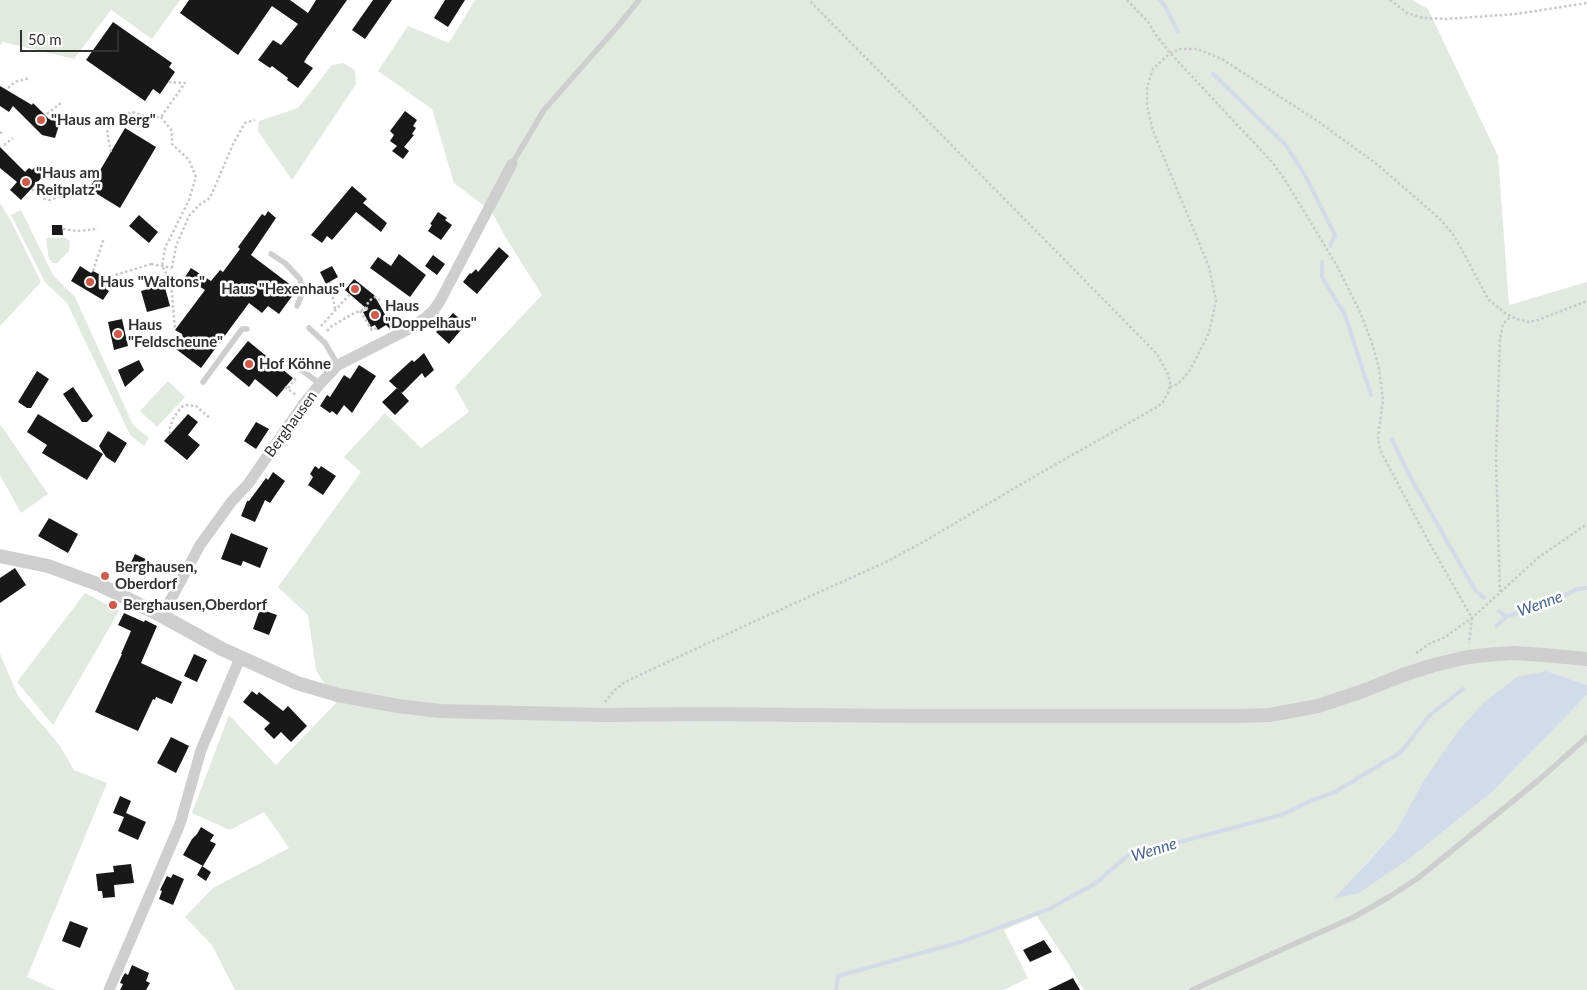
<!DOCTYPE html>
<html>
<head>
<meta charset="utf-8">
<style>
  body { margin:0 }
  #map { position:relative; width:1587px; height:990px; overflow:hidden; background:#fff; font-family:Lato,sans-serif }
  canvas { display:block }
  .scale { position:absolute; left:20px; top:30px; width:99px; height:22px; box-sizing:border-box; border:2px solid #313131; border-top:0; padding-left:6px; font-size:15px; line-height:18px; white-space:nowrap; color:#313131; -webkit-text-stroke:4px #fff; paint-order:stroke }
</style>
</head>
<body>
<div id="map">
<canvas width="1587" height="990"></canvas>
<div class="scale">50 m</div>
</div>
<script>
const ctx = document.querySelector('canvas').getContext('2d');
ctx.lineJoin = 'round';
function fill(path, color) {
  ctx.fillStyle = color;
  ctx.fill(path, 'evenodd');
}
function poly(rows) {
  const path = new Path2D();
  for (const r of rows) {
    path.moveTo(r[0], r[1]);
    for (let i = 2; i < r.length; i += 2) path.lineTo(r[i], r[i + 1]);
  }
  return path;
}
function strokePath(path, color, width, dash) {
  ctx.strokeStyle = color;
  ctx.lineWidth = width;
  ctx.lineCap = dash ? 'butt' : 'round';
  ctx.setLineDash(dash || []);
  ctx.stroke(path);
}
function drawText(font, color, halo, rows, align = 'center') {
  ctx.font = font + ' Lato,sans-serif';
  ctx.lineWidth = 5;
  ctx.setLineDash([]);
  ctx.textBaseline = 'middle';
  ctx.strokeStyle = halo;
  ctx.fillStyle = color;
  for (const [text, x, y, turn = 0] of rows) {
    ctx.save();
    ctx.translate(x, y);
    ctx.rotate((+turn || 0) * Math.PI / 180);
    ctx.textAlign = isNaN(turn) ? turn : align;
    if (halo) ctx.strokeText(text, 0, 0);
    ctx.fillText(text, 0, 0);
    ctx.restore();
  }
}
const green = poly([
  [0,0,180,0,152,39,111,10,74,59,3,42,0,45],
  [475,0,1412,0,1428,9,1498,156,1509,305,1587,282,1587,685,1547,671,1421,785,1396,831,1358,872,1413,856,1492,792,1587,695,1587,990,1084,990,1071,968,1037,916,1004,930,1028,978,1004,990,235,990,212,945,185,917,213,888,289,848,264,812,230,830,192,813,229,715,276,765,336,703,316,670,308,615,278,587,361,472,344,457,385,413,421,448,469,412,455,387,542,295,506,238,492,212,454,183,432,109,378,71,408,26,449,43],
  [343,63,355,70,356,84,292,180,258,131,259,121,298,108,332,65],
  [0,203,10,219,41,282,0,326],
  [21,210,53,275,75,297,133,425,149,438,144,446,130,435,67,303,45,282,11,215],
  [46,238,66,238,70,241,69,251,57,263,53,263,49,259,48,254],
  [168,381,185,397,157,427,140,411],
  [0,424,48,494,21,513,0,475],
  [85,593,119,611,53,725,17,682],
  [0,654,18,696,60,746,74,770,107,783,27,977,56,990,0,990]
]);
const water = poly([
  [1547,671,1587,685,1587,695,1492,792,1413,856,1359,893,1334,899,1396,831,1421,785,1456,734,1483,703,1517,677]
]);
const stream = poly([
  [1160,0,1165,6,1178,32],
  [1213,74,1285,144,1306,177,1335,235,1330,246],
  [1322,262,1322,277,1345,315,1371,395],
  [1392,439,1407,471,1475,590,1484,598],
  [1499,611,1506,617],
  [1496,626,1506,617,1558,599,1577,589,1587,588],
  [836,990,838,976,961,942,1049,909,1096,883,1127,856,1281,815,1313,800,1335,792,1401,752,1430,715,1463,689]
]);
const building = poly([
  [189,0,290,0,308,13,316,0,347,0,307,57,304,62,313,68,298,88,287,80,288,78,272,66,270,68,258,60,273,40,281,45,298,24,272,6,238,55,180,13],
  [373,0,392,0,365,39,352,30],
  [445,0,465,0,448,27,434,18],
  [113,22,172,63,169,67,175,72,160,94,153,89,145,101,86,60],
  [0,86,32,105,33,103,49,119,60,122,55,138,42,135,13,106,9,112,0,106],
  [405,111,417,120,413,126,416,128,412,134,414,135,404,147,409,151,403,159,392,151,397,146,390,141,394,135,390,131],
  [125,128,156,147,120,208,89,189],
  [0,147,25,172,29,168,32,170,37,165,46,173,21,200,10,190,17,182,0,168],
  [352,186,367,199,363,203,387,223,381,232,356,212,332,240,327,236,322,243,311,235],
  [268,211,276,218,251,255,292,286,296,284,298,288,279,314,268,306,262,313,249,303,201,368,172,346,184,341,182,334,175,330,205,290,185,277,191,268,211,281,220,270,223,272,240,249,238,247,262,214,265,216],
  [438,212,447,218,445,220,452,225,441,240,428,231,432,225,430,224],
  [139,215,158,232,149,243,129,226],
  [52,225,62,225,63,235,52,235],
  [499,247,509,256,477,294,463,282,470,273,471,274,476,269,478,272],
  [399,254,426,275,410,297,370,268,378,257,391,266],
  [433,255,445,264,437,275,425,266],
  [80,266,91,273,93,271,106,278,104,281,109,284,106,289,109,291,103,300,71,281],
  [332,266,338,277,326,284,320,272],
  [354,279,374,295,387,318,391,330,386,325,378,330,375,325,371,327,363,312,368,310,345,290],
  [164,284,170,306,147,312,141,291],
  [453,313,466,324,449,344,436,332],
  [122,319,128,346,114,350,108,322],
  [248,341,293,378,277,397,255,379,249,387,226,368],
  [424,353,434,370,425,378,422,373,402,393,389,381,412,360,414,362],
  [139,360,144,370,125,387,118,370],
  [359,365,376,376,352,413,344,405,337,415,332,411,330,413,320,406,327,395,330,397,344,375,350,379],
  [37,371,49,379,31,408,27,408,18,402],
  [73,387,93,416,87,422,82,422,63,394],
  [397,388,409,401,395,415,382,402],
  [38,414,103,454,87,480,42,453,47,445,27,432],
  [188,414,198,422,188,435,200,445,187,460,164,441],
  [256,422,269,429,256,449,244,441],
  [108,431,127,443,115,463,106,457,99,446],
  [315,466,319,469,321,466,336,476,323,495,308,485,313,477,310,474],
  [273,472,285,481,270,503,265,500,255,522,241,516,247,501,249,501,266,478,268,480],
  [49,518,78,534,68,553,38,536],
  [231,533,268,548,260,568,243,561,241,566,221,559],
  [135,554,152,562,145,577,128,569],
  [15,568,26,585,0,603,0,578],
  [260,609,277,615,269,635,253,629],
  [124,613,144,622,145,620,157,626,141,663,182,682,172,704,156,697,155,700,153,699,138,731,95,712,122,654,121,654,131,631,118,625],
  [194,654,207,660,197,682,184,676],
  [252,691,257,695,259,692,283,711,288,706,307,726,291,742,281,732,274,739,264,729,270,723,243,702],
  [171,737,189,746,176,773,157,763],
  [120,796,131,801,126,813,146,822,138,840,118,831,124,817,113,813],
  [201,827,214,835,210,841,216,844,203,866,183,855,192,839,197,834],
  [131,864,134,883,114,885,115,897,103,898,102,891,98,891,96,874,114,872,113,866],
  [202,866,211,872,206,881,197,875],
  [173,874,184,879,173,905,159,899,162,891,160,890,167,876,171,878],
  [70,921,88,928,80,948,62,941],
  [1044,940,1052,952,1030,962,1023,950],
  [132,965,149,973,146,981,150,983,146,990,120,990,123,984,120,983,122,978,125,973,128,975],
  [1073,978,1080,990,1048,990]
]);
const path = poly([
  [1127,0,1148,22,1156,35,1170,53,1272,162,1285,180,1337,266,1360,312,1372,343,1379,368,1383,400,1378,436,1380,450,1431,546,1472,618,1469,643],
  [1390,0,1407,13,1423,18,1447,19,1516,14,1587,3],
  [8,88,15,82,30,78],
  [43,117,61,103],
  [161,117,172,131,172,144,189,160,196,177,189,200,165,248,162,266,171,282,175,330],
  [0,132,4,134],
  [4,145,13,138],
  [111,152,107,132,115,118,132,112,147,117,161,117,185,83,168,82],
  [32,189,39,196,45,199,50,200,63,195,74,195],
  [63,229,77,231,98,229],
  [172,268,176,246,189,216,199,205,210,198,234,142,245,123,255,120],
  [93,271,104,238],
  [106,278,151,264],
  [330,282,335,309],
  [365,309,369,301,375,297,380,300],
  [360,311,372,330,377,328],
  [321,326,350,294],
  [327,331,332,326,354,313,368,308],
  [285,387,296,395],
  [1170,387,1176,385,1181,381,1190,370,1209,333,1216,300,1209,267,1153,131,1147,106,1147,87,1153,69,1170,53,1180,49,1197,49,1222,59,1319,122,1378,165,1440,219,1452,233,1461,248,1488,299,1506,314,1517,319,1529,322,1538,320,1587,301],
  [288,388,296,378],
  [170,434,170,427,173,419,181,407,187,405,196,406,211,419],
  [1500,592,1496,458,1500,339,1503,324,1511,316],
  [1416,653,1429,644,1445,637,1472,618,1539,557,1587,524],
  [605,702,615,690,625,682,753,622,886,562,923,542,1037,475,1157,407,1163,402,1169,391,1170,383,1168,374,1157,354,809,0]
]);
const service = poly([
  [512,164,544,110,618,26,639,0],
  [271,254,285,263,300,279,303,291,297,306],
  [309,328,325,343,338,365],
  [290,361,320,384],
  [203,382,242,329,247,329],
  [1192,990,1354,917,1389,897,1418,878,1444,857,1540,779,1587,737]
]);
const minor = poly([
  [162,616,200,545,232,501,248,484,305,402,320,384,338,365,409,329,425,318,433,311,440,301,512,164],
  [109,990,180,824,201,750,240,658]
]);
const tertiary = poly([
  [0,556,48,566,100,585,162,616,222,649,297,683,338,695,398,706,440,711,603,715,704,714,907,716,1238,716,1270,715,1318,706,1363,691,1403,675,1434,665,1468,657,1486,655,1513,653,1544,655,1587,659]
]);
const pathBridge = poly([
  [151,264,172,268]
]);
const markers = [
  [41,120,5,"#d15b4b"],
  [26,182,5,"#d15b4b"],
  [90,282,5,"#d15b4b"],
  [355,289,5,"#d15b4b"],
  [375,315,5,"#d15b4b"],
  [118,334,5,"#d15b4b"],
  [249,364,5,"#d15b4b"],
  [105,576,5,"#d15b4b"],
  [113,605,5,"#d15b4b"]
];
const poiNames = [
  ["\"Haus am Berg\"",51,120],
  ["\"Haus am",36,173],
  ["Reitplatz\"",36,190],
  ["Haus \"Waltons\"",100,282],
  ["Haus \"Hexenhaus\"",345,289,"right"],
  ["Haus",385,306],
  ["\"Doppelhaus\"",385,323],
  ["Haus",128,325],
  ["\"Feldscheune\"",128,342],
  ["Hof Köhne",259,364],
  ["Berghausen,",115,567],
  ["Oberdorf",115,584],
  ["Berghausen,Oberdorf",123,605]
];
const streetNames = [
  ["Berghausen",291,424,-54]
];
const waterNames = [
  ["Wenne",1540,604,-20],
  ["Wenne",1154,850,-17]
];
fill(green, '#e2e9df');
fill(water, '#d1dbe9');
strokePath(stream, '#d1dbe9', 4);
fill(building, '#181818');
strokePath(path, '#c8c8c8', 2.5, [2.5, 2.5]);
strokePath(service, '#cecece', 5.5);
strokePath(minor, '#cecece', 11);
strokePath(tertiary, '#cecece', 14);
strokePath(pathBridge, '#c8c8c8', 2.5, [2.5, 2.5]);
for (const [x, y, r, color] of markers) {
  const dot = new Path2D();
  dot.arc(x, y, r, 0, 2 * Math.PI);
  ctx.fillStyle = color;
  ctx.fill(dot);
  strokePath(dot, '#fff', 2);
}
drawText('bold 15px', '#313131', '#fff', poiNames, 'left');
drawText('15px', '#313131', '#fff', streetNames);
drawText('italic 16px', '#48648a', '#fff', waterNames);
</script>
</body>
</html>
